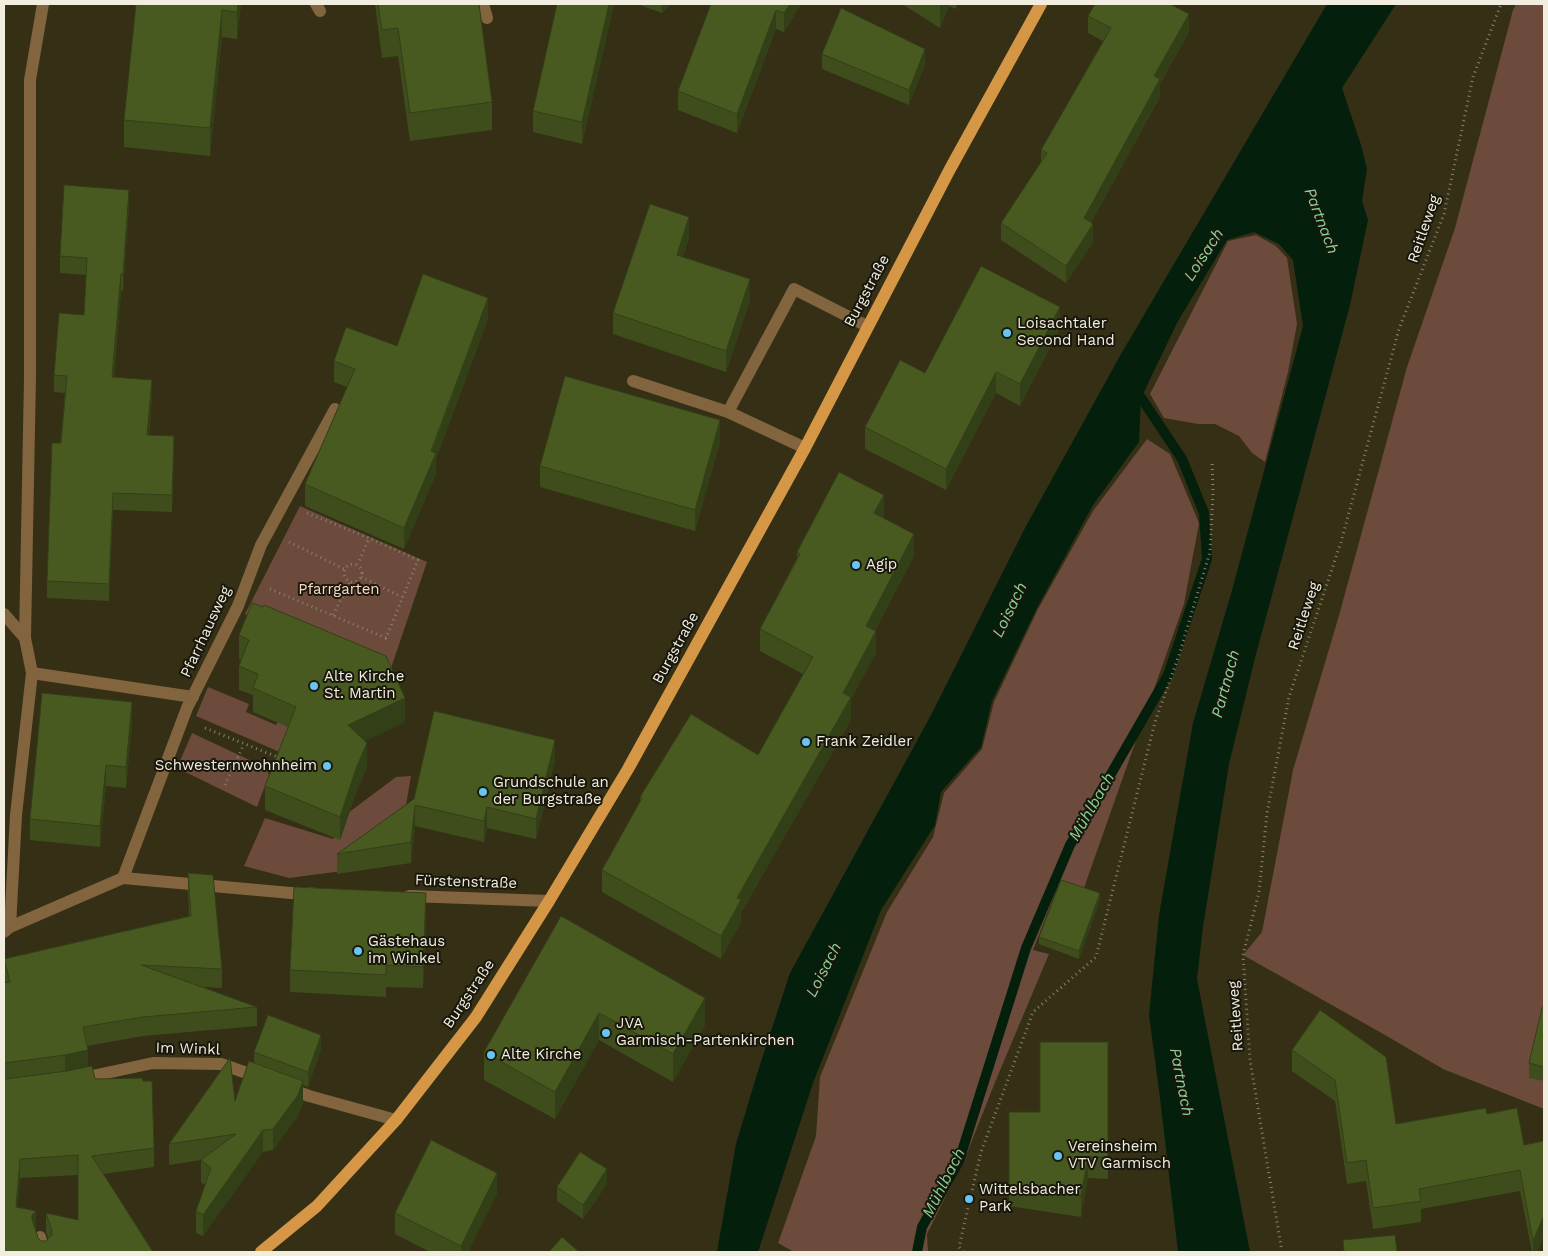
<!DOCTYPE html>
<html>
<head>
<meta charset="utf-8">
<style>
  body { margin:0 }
  #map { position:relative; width:1548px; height:1256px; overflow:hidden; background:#342f15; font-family:"Work Sans",sans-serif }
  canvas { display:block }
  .frame { position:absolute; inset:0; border:5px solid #f1eedf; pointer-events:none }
</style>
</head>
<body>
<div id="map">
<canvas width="1548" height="1256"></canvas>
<div class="frame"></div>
</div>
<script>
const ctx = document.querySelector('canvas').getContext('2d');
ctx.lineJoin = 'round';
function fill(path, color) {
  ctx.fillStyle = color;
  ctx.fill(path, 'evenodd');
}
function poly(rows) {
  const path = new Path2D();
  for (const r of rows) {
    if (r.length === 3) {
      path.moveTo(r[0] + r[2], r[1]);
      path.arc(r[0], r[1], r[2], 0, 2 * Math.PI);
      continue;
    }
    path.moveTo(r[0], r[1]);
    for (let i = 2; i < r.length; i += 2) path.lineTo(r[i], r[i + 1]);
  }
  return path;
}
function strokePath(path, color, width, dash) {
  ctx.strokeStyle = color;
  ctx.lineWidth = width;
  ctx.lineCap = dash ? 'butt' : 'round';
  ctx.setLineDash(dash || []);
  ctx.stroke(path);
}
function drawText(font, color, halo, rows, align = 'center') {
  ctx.font = font + ' "Work Sans",sans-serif';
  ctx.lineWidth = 4;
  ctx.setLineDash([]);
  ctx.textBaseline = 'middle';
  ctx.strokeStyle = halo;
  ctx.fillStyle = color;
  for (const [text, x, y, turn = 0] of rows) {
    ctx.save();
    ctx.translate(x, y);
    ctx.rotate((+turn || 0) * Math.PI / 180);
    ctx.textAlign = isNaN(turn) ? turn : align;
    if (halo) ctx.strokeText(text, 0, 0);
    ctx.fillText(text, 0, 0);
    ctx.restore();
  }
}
const green = poly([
  [1516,4,1544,4,1544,1109,1443,1069,1385,1035,1243,955,1262,932,1293,770,1338,619,1407,367,1455,228,1513,10],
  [1256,235,1276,246,1287,258,1297,324,1288,372,1265,462,1252,453,1239,436,1215,424,1198,424,1164,418,1150,394,1228,241],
  [1147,439,1170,454,1199,523,1184,604,1084,888,1058,886,1033,950,1049,954,996,1080,967,1153,927,1234,928,1252,794,1252,778,1243,816,1136,820,1077,887,912,933,837,944,793,982,749,994,702,1038,609,1093,511],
  [300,506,427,562,388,677,245,614],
  [208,687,249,704,246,712,276,725,283,712,300,719,282,753,196,716],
  [192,733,256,763,267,770,269,775,257,807,177,768],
  [411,776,404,817,358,869,289,878,244,866,265,818,333,839,344,816,396,777]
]);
const water = poly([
  [1327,4,1396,4,1342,88,1361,145,1367,169,1362,201,1368,220,1350,305,1255,658,1229,764,1203,927,1197,979,1250,1252,1178,1252,1160,1098,1149,1015,1159,915,1193,723,1231,594,1303,326,1293,260,1279,244,1254,232,1227,240,1178,321,1141,398,1139,442,1093,505,1037,608,992,701,981,747,941,792,935,825,881,910,813,1083,758,1252,717,1252,736,1144,758,1071,790,973,930,717,1025,528,1121,354]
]);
const stream = poly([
  [917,1252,922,1227,959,1161,1026,948,1070,845,1168,675,1207,559,1204,513,1182,459,1134,387]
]);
const path = poly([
  [307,513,369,538,358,564],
  [289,542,344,569],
  [353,573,9],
  [361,577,402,597],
  [270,589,386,638,418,560,369,538],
  [333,615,350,582],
  [205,728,280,758],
  [225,785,244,744],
  [963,1252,959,1247,981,1152,1033,1012,1096,957,1155,722,1179,655,1210,552,1213,492,1212,463],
  [1282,1252,1250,1060,1243,955,1259,892,1267,813,1289,697,1341,542,1399,329,1444,214,1473,77,1501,4]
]);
const lane = poly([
  [316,4,320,11],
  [483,4,487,18],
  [633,381,728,412,805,448],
  [728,412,794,289,867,326],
  [32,673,193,697],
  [78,1079,153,1063,221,1064,261,1078],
  [287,1088,309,1096,396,1120],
  [40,1237,44,1252]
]);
const street = poly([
  [4,614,25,638],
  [123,878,187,708,238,606,261,545,335,409],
  [409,896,549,901],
  [10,927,16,815,32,673,25,638,30,377,30,80,43,4],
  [4,932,10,927,123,878,291,893,311,893]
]);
const primary = poly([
  [261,1252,317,1206,396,1120,476,1017,549,901,628,769,805,448,950,169,1041,4]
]);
const wall = poly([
  [136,4,241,4,237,39,222,37,210,156,124,147,124,120],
  [375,4,479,4,492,102,492,130,410,141,398,56,382,58],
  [614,4,582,144,533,132,533,111],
  [637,4,671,4,662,13],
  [711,4,801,4,784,32,776,29,737,133,678,110,678,91],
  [902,4,958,4,955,9,949,6,940,28],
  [1088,16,1189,32,1160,84,1160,97,1091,223,1093,242,1066,283,1001,240,1001,223,1041,162,1041,150,1103,41,1088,33],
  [822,54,925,64,909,105,822,69],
  [129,207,123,291,121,291,114,377,152,397,149,435,174,453,172,512,113,510,109,601,47,598,47,581,65,393,54,392,54,375,84,315,86,275,60,273,60,256],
  [689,238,683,257,750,300,726,372,613,334,613,313],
  [488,319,436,459,436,474,404,549,305,506,305,484,347,387,334,382,334,361,397,346],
  [1060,328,1020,406,996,393,946,490,865,449,865,427,925,373],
  [720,442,695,531,540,487,540,466],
  [884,517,883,518,914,556,875,631,876,653,851,699,851,720,741,913,741,922,721,959,602,892,602,870,640,801,640,797,758,755,803,674,760,651,760,629,797,558,797,552],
  [252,603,405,722,365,741,367,767,357,790,340,840,265,810,265,786,288,727,253,712,253,695,239,690,239,666,241,660,239,659,239,635],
  [132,723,126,788,106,786,100,847,30,840,30,819],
  [555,760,536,839,487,828,484,842,415,826,411,863,337,874,337,854,414,799],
  [188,873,222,969,222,988,203,987,257,1007,257,1026,143,1036,87,1046,88,1066,95,1079,154,1148,154,1167,103,1174,153,1252,4,1252,4,983,6,983,4,978,4,959,189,916,188,892],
  [78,1175,78,1220,46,1213,46,1232,48,1238,46,1241,41,1241,38,1238,36,1231,17,1207,20,1178],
  [1100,900,1079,959,1039,944,1039,937],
  [426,915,423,988,386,987,386,997,290,992,290,970],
  [561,916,705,1025,673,1082,599,1040,555,1119,484,1080,484,1052],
  [1544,1008,1544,1081,1529,1078,1529,1063],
  [1320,1010,1396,1124,1487,1114,1524,1145,1544,1236,1537,1252,1532,1252,1520,1191,1421,1209,1421,1222,1373,1229,1366,1181,1347,1184,1335,1101,1292,1071,1292,1050],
  [1108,1042,1108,1179,1088,1178,1081,1217,1009,1206,1009,1112,1040,1112],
  [321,1049,308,1087,303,1085,303,1102,298,1116,273,1150,263,1152,203,1236,196,1233,196,1211,205,1185,201,1182,201,1160,169,1165,169,1144,235,1101,254,1063,254,1052],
  [607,1184,583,1219,557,1201,557,1187],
  [497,1194,468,1252,430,1252,395,1234,395,1213]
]);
const shadedWall = poly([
  [238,4,241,4,237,39,237,12],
  [609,4,614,4,582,144,582,122],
  [662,4,671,4,662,13],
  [790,4,801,4,784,32,784,13],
  [941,4,949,4,949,6,940,28,940,6],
  [222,10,222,37,210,156,210,128],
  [776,10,776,29,737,133,737,114],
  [1189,14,1189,32,1160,84,1160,97,1084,236,1084,218,1154,76],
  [925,49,925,64,909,105,909,90],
  [129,190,129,207,123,291,123,274],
  [689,217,689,238,677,276,677,255],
  [1093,224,1093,242,1066,283,1066,266],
  [121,274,121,291,112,394,112,377],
  [750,279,750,300,726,372,726,351],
  [488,298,488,319,436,459,436,474,404,549,404,528],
  [1060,307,1060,328,1020,406,1020,384],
  [996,372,996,393,946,490,946,469],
  [152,380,152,397,147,452,147,435],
  [720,420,720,442,695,531,695,510],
  [174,436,174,453,172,512,172,495],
  [113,493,113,510,109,601,109,584],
  [884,495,884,517,874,536,874,513],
  [914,534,914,556,866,648,866,626],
  [876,631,876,653,851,699,851,720,741,913,741,922,721,959,721,936,737,898],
  [405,698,405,722,348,749,348,725],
  [132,702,132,723,126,788,126,767],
  [555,740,555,760,536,839,536,819],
  [367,743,367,767,357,790,340,840,340,817,357,766],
  [106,765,106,786,100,847,100,826],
  [415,805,415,826,411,863,411,842],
  [487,807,487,828,484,842,484,821],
  [426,893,426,915,423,988,423,967],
  [1100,893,1100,900,1079,959,1079,951],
  [705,998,705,1025,673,1082,673,1054],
  [599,1013,599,1040,555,1119,555,1092],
  [321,1035,321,1049,308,1087,308,1072],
  [88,1050,88,1069,65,1074,65,1055],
  [303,1081,303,1102,298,1116,273,1150,273,1129],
  [263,1130,263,1152,203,1236,203,1215],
  [1088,1157,1088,1178,1081,1217,1081,1196],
  [20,1159,20,1178,16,1226,16,1207],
  [607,1169,607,1184,583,1219,583,1205],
  [497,1173,497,1194,468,1252,461,1252,461,1246],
  [36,1211,36,1230,32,1234,32,1215],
  [1544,1215,1544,1236,1537,1252,1533,1252,1533,1241]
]);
const building = poly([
  [136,4,238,4,237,12,222,10,210,128,124,120,136,4],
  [378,4,479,4,492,102,410,113,398,28,382,30,378,4],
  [557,4,609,4,582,122,533,111,557,4],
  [711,4,790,4,784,13,776,10,737,114,678,91,711,4],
  [1095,4,1170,4,1189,14,1154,76,1160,79,1084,218,1093,224,1066,266,1001,223,1047,153,1041,150,1111,28,1088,16,1095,4],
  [841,8,925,49,909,90,822,54,841,8],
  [64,185,129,190,123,274,121,274,112,377,152,380,147,435,174,436,172,495,113,493,109,584,47,581,52,443,61,443,67,376,54,375,59,313,84,315,87,258,60,256,64,185],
  [650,204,689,217,677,255,750,279,726,351,613,313,650,204],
  [981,266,1060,307,1020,384,996,372,946,469,865,427,900,360,925,373,981,266],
  [423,274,488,298,431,451,436,453,404,528,305,484,355,369,334,361,346,327,397,346,423,274],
  [565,376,720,420,695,510,540,466,565,376],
  [839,472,884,495,874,513,914,534,866,626,876,631,843,693,851,697,737,898,741,900,721,936,602,870,642,798,640,797,691,714,758,755,813,657,760,629,800,554,797,552,839,472],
  [252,603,263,607,264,605,386,656,405,698,348,725,367,743,357,766,340,817,265,786,296,707,253,688,258,674,239,666,249,640,239,635,252,603],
  [42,693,132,702,126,767,106,765,100,826,30,819,42,693],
  [434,711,555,740,536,819,487,807,484,821,415,805,411,842,337,854,414,799,434,711],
  [188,873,213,875,222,969,141,965,257,1007,143,1017,83,1027,88,1050,65,1055,4,1063,4,983,10,982,4,959,191,916,188,873],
  [1061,880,1100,893,1079,951,1039,937,1061,880],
  [294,887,426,893,423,967,386,965,386,975,290,970,294,887],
  [561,916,705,998,673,1054,599,1013,555,1092,484,1052,561,916],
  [1542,1008,1544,1008,1544,1067,1529,1063,1542,1008],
  [1320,1010,1386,1057,1396,1124,1486,1108,1487,1114,1517,1108,1524,1145,1544,1141,1544,1215,1533,1241,1520,1170,1419,1189,1421,1201,1373,1208,1366,1160,1347,1163,1335,1080,1292,1050,1320,1010],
  [268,1015,321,1035,308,1072,254,1052,268,1015],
  [1040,1042,1108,1042,1108,1157,1088,1157,1081,1196,1009,1184,1009,1112,1040,1112,1040,1042],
  [230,1058,235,1101,249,1061,303,1081,298,1095,273,1129,263,1130,203,1215,196,1211,211,1168,201,1160,236,1134,169,1144,230,1058],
  [92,1066,95,1079,142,1078,143,1081,152,1081,154,1148,92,1156,153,1252,4,1252,4,1078,5,1079,67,1071,92,1066],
  [78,1155,78,1220,46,1213,52,1231,52,1235,46,1241,41,1241,38,1238,32,1219,32,1215,36,1211,16,1207,20,1159,78,1155],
  [431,1140,497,1173,461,1246,395,1213,431,1140],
  [580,1152,607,1169,583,1205,557,1187,580,1152],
  [1395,1235,1397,1252,1344,1252,1343,1240,1395,1235],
  [562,1237,579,1252,549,1252,562,1237]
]);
const markers = [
  [1007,333,5,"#68c4f0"],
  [856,565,5,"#68c4f0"],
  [314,686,5,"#68c4f0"],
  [806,742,5,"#68c4f0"],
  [327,766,5,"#68c4f0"],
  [483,792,5,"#68c4f0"],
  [358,951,5,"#68c4f0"],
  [606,1033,5,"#68c4f0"],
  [491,1055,5,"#68c4f0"],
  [1058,1156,5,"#68c4f0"],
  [969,1199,5,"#68c4f0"]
];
const streetNames = [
  ["Reitleweg",1424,229,-71],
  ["Burgstraße",867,291,-62],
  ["Reitleweg",1304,616,-72],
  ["Pfarrhausweg",206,632,-65],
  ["Burgstraße",676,648,-61],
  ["Fürstenstraße",466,882,2],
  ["Burgstraße",469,994,-56],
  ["Reitleweg",1236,1016,-94],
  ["Im Winkl",188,1049,2]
];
const poiNames = [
  ["Loisachtaler",1017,324],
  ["Second Hand",1017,341],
  ["Agip",866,565],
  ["Alte Kirche",324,677],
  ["St. Martin",324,694],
  ["Frank Zeidler",816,742],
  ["Schwesternwohnheim",317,766,"right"],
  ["Grundschule an",493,783],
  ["der Burgstraße",493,800],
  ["Gästehaus",368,942],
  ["im Winkel",368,959],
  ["JVA",616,1024],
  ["Garmisch-Partenkirchen",616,1041],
  ["Alte Kirche",501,1055],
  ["Vereinsheim",1068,1147],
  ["VTV Garmisch",1068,1164],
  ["Wittelsbacher",979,1190],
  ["Park",979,1207]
];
const parkNames = [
  ["Pfarrgarten",339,590]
];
const waterNames = [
  ["Partnach",1321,221,69],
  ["Loisach",1204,255,-57],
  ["Loisach",1010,610,-64],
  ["Partnach",1226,684,-75],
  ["Mühlbach",1092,807,-60],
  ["Loisach",824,970,-63],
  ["Partnach",1181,1082,79],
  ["Mühlbach",944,1183,-63]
];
fill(green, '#6c4a3c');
fill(water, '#04200d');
strokePath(stream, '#04200d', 10);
strokePath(path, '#87836e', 3, [1, 4]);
strokePath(lane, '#82643f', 12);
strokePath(street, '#82643f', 12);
strokePath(primary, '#d59645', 12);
fill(wall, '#3f4d1c');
fill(shadedWall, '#333f17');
fill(building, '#495a21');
strokePath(building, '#333f17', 1);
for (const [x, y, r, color] of markers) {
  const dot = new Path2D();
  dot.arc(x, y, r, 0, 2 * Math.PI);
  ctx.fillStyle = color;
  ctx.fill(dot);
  strokePath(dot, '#19170c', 2);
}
drawText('15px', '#f1eedf', '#19170c', streetNames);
drawText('15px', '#f1eedf', '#19170c', poiNames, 'left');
drawText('15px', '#fcd7c8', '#19170c', parkNames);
drawText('italic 16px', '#86d498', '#19170c', waterNames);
</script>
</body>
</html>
